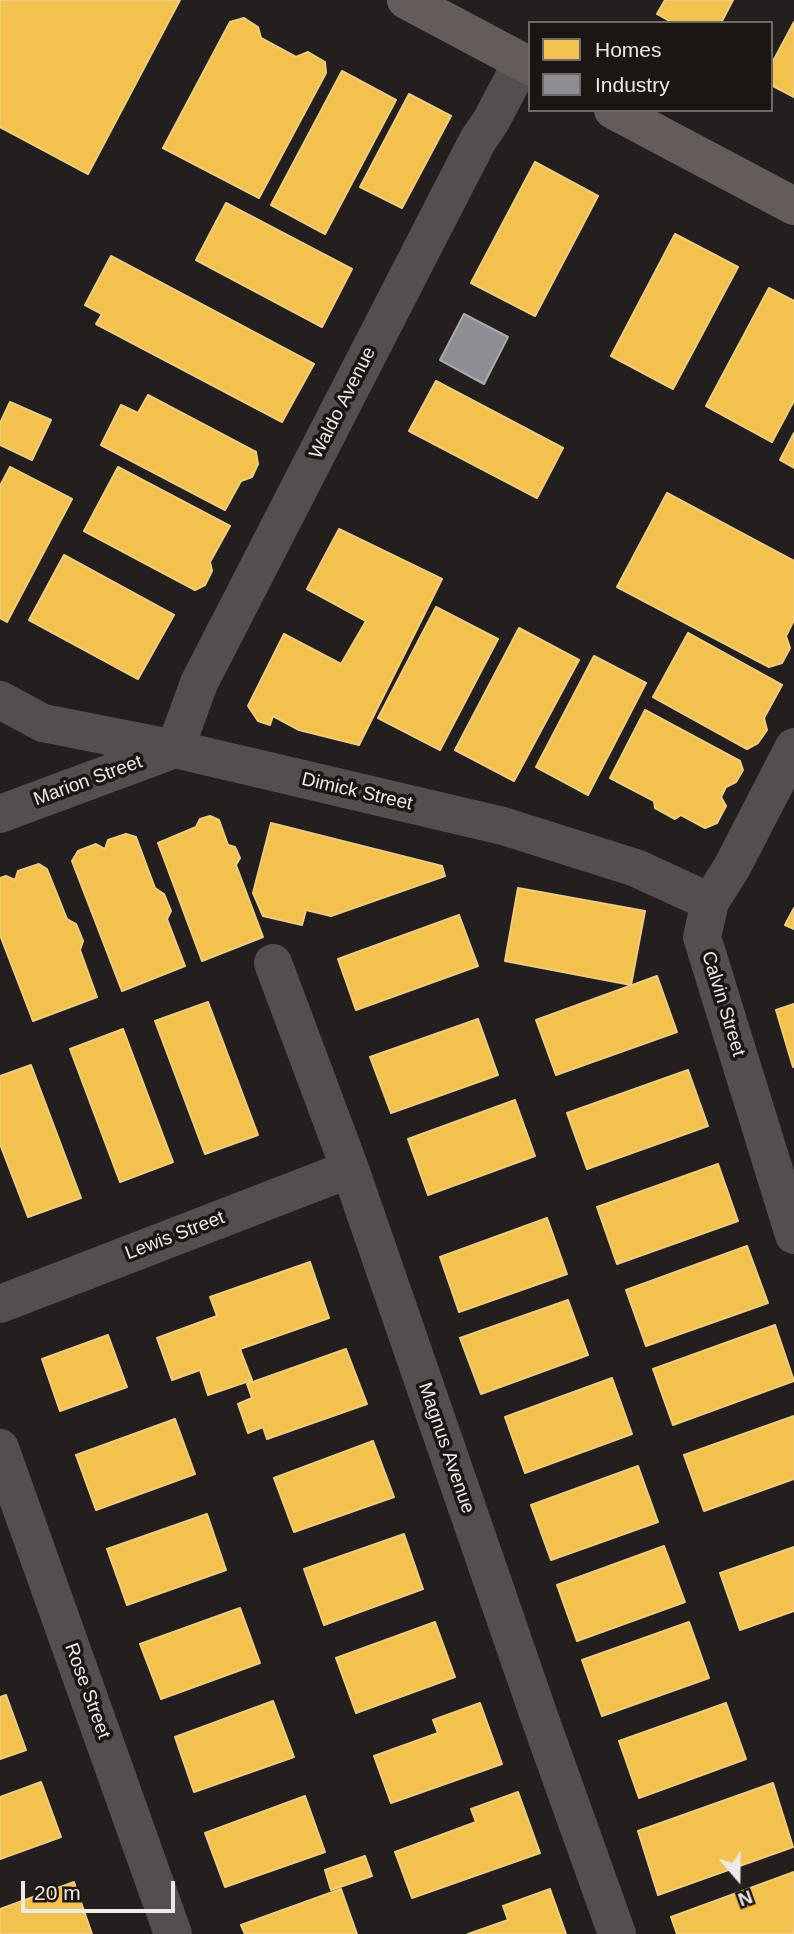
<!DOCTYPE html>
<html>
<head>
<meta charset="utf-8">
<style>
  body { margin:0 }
  #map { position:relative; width:794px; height:1934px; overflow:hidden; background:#231f1e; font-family:Helvetica,sans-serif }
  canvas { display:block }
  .legend { position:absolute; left:528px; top:21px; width:245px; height:91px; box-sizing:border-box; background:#1b1513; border:2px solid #6f6a68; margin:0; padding:9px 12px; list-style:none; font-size:21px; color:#ede9e7 }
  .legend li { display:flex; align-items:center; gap:14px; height:35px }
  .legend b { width:35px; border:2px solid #6f6a68 }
  .north { position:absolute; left:703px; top:1843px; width:70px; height:70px; -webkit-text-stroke:5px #1b1513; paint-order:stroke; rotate:160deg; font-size:19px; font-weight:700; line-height:28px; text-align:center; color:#ede9e7 }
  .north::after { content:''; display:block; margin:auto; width:24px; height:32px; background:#ede9e7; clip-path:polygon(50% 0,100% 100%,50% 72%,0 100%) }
  .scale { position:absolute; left:21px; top:1881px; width:154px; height:32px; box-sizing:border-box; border:4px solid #ede9e7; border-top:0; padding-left:9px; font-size:21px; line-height:24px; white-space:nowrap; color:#ede9e7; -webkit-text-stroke:5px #1b1513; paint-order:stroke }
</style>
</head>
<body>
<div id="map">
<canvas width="794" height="1934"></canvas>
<ul class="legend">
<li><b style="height:19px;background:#f2c14e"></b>Homes</li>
<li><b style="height:19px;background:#8d8d92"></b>Industry</li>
</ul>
<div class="north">N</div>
<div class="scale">20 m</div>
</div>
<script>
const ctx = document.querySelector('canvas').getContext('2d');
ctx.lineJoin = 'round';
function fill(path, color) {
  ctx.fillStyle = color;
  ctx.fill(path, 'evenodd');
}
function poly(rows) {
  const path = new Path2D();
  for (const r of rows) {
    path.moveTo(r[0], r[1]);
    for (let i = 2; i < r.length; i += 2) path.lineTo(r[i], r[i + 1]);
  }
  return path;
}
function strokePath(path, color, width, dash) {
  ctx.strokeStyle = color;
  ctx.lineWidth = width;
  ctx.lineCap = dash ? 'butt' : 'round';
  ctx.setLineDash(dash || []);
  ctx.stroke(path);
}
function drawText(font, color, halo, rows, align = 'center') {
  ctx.font = font + ' Helvetica,sans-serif';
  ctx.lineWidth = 7;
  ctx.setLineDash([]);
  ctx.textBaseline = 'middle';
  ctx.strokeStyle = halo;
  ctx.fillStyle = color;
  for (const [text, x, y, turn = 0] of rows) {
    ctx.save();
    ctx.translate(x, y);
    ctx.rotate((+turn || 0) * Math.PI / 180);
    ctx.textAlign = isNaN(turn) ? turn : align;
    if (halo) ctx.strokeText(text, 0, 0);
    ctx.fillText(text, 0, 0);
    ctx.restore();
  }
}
const homes = poly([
  [0,0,180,0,88,174,0,127,0,0],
  [665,0,733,0,721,23,673,23,657,14,665,0],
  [244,18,258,27,261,38,296,57,308,52,325,62,326,73,259,198,163,148,230,22,244,18],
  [794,22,794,97,771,85,771,65,794,22],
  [342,71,396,100,325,234,271,205,342,71],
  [409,94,451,116,402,208,360,187,409,94],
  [535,162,598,196,535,316,471,283,535,162],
  [226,203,352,269,322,327,196,260,226,203],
  [675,234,738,267,673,389,611,356,675,234],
  [111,256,314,364,282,422,96,324,102,314,85,305,111,256],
  [769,288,794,301,794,401,772,442,706,406,769,288],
  [436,381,563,448,537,498,409,431,436,381],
  [148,395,256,452,258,464,252,477,241,481,225,510,101,445,121,405,138,413,148,395],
  [10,402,51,420,32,460,0,445,0,423,10,402],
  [794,433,794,468,780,460,794,433],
  [10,467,72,499,7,622,0,618,0,486,10,467],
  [118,467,230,526,210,562,212,571,205,585,195,590,84,531,118,467],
  [667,493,794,561,794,620,786,636,790,648,782,663,769,667,617,587,667,493],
  [339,529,442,579,359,745,299,730,273,716,270,725,258,721,248,706,284,634,341,664,366,621,307,589,339,529],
  [64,555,174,615,138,679,29,620,64,555],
  [436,607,498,639,440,750,378,718,436,607],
  [519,628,579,660,514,781,455,750,519,628],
  [688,633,782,685,764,718,767,730,758,743,747,749,653,697,688,633],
  [594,656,646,683,588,795,536,767,594,656],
  [645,710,740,761,743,770,736,782,726,787,721,797,726,806,717,823,705,828,681,815,675,819,655,808,654,801,610,778,645,710],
  [210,816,219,820,228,845,235,847,240,858,236,865,263,937,202,961,158,843,196,827,200,819,210,816],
  [271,823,442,866,445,876,331,916,306,910,302,925,263,916,253,893,271,823],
  [126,834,136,837,155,888,164,894,171,911,167,919,185,966,122,991,72,861,78,851,96,844,105,849,108,840,126,834],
  [39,864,47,869,67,919,76,924,83,941,80,950,97,997,33,1021,0,935,0,878,6,876,15,880,18,871,39,864],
  [518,888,645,911,631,985,505,961,518,888],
  [794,908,794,929,785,925,794,908],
  [459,915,478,966,356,1010,338,959,459,915],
  [657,976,677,1032,556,1075,536,1020,657,976],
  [208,1002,258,1135,205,1154,155,1021,208,1002],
  [794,1004,794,1067,793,1067,776,1010,794,1004],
  [478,1019,498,1075,391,1113,370,1057,478,1019],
  [123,1029,173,1162,120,1182,70,1049,123,1029],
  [31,1065,81,1198,28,1217,0,1144,0,1076,31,1065],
  [688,1070,708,1126,587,1169,567,1113,688,1070],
  [515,1100,535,1156,428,1195,408,1139,515,1100],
  [718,1164,738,1221,617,1264,597,1207,718,1164],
  [547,1218,567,1274,459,1312,440,1257,547,1218],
  [747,1246,768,1303,646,1346,626,1290,747,1246],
  [310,1262,329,1318,240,1349,252,1380,208,1395,200,1370,172,1380,157,1338,217,1316,210,1297,310,1262],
  [568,1300,588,1355,481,1394,460,1338,568,1300],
  [775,1325,794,1381,673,1425,653,1369,775,1325],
  [108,1335,127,1387,60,1411,42,1359,108,1335],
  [346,1349,367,1404,267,1439,263,1427,248,1433,238,1404,252,1398,247,1384,346,1349],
  [612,1378,632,1434,525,1473,505,1417,612,1378],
  [794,1416,794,1479,704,1511,684,1455,794,1416],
  [175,1419,195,1474,96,1510,76,1455,175,1419],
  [373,1441,394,1497,294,1532,274,1478,373,1441],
  [638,1466,658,1522,551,1560,531,1505,638,1466],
  [207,1514,226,1570,127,1605,107,1549,207,1514],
  [404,1534,423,1589,324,1625,304,1569,404,1534],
  [664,1546,685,1602,577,1641,557,1585,664,1546],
  [794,1547,794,1611,740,1630,720,1573,794,1547],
  [240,1608,260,1663,161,1699,140,1644,240,1608],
  [435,1622,455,1677,356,1713,336,1658,435,1622],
  [689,1622,709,1678,602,1716,582,1660,689,1622],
  [6,1695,26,1750,0,1759,0,1697,6,1695],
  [273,1701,294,1757,194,1792,175,1737,273,1701],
  [480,1703,502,1764,391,1803,374,1756,438,1733,433,1720,480,1703],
  [726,1703,746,1759,639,1798,619,1741,726,1703],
  [41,1782,61,1837,0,1859,0,1797,41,1782],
  [773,1783,793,1847,658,1895,638,1831,773,1783],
  [518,1792,540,1853,412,1898,395,1852,476,1822,471,1809,518,1792],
  [305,1796,325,1852,225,1887,205,1833,305,1796],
  [365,1856,372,1876,331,1890,325,1870,365,1856],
  [794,1872,794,1934,677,1934,671,1917,794,1872],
  [74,1882,92,1934,0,1934,0,1909,74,1882],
  [341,1889,357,1934,245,1934,241,1925,341,1889],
  [550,1889,566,1934,468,1934,508,1920,503,1906,550,1889]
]);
const industry = poly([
  [464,314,508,337,484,384,440,360,464,314]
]);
const minor = poly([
  [0,700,43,723,175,749,503,826,636,868,710,902],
  [794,747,732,867,710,902,702,937,794,1235],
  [0,814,175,749,199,683,478,140,491,121,522,62],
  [273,963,350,1169,539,1716,617,1934],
  [0,1304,350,1169],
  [0,1448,173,1934]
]);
const primary = poly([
  [406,0,530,66],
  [613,110,794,206]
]);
const streetNames = [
  ["Waldo Avenue",343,403,-63],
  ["Marion Street",88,781,-20],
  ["Dimick Street",357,792,13],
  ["Calvin Street",723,1004,73],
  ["Lewis Street",175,1236,-21],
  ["Magnus Avenue",446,1448,71],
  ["Rose Street",87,1691,70]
];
fill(homes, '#f2c14e');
strokePath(homes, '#f0cd7c', 2);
fill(industry, '#8d8d92');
strokePath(industry, '#aaa9ac', 2);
strokePath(minor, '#524f4e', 38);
strokePath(primary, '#645c5a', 38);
drawText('19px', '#ede9e7', '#1b1513', streetNames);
</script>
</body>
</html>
